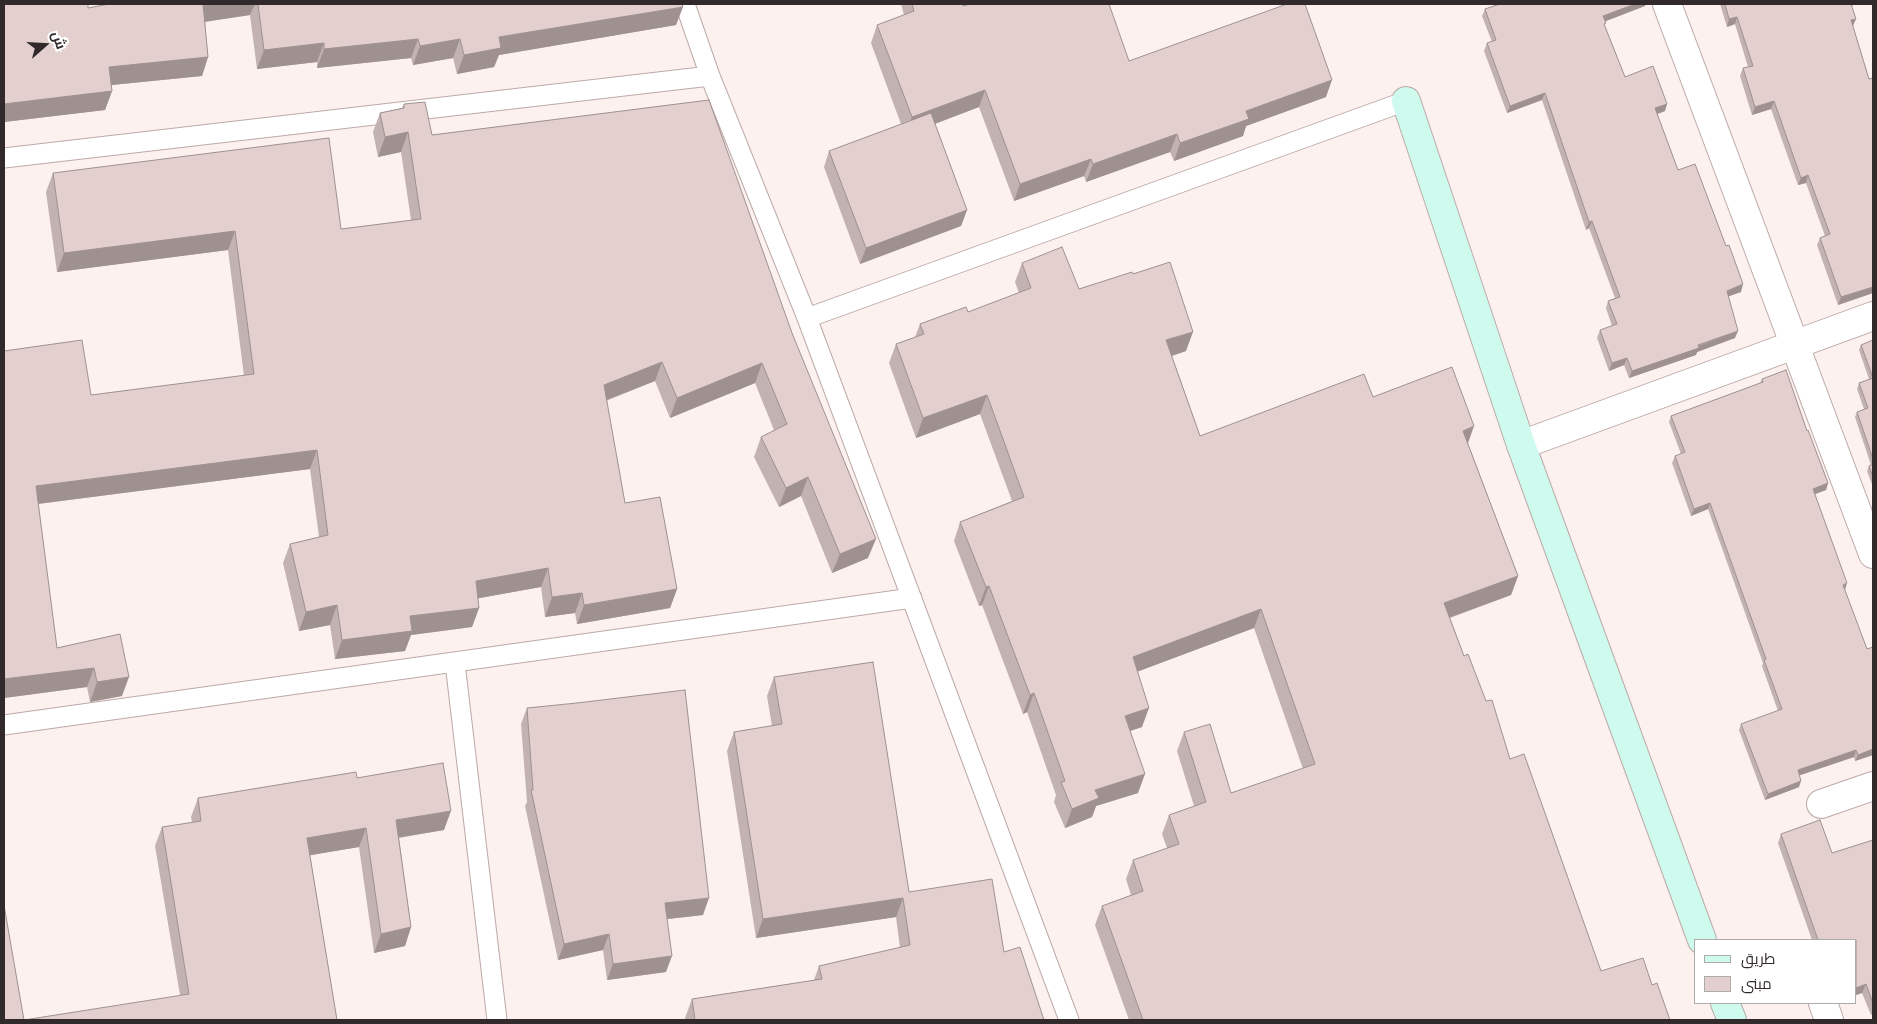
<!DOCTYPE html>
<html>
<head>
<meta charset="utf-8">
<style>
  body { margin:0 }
  #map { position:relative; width:1877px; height:1024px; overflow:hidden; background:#fdf1f0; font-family:"Open Sans",Cairo,sans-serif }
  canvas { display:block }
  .frame { position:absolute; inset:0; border:5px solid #322a2a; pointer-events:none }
  .legend { position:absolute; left:1694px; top:939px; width:162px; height:65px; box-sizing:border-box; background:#fff; border:1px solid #adaaaa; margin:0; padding:6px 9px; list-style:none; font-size:15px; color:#322a2a }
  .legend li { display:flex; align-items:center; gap:10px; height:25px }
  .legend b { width:25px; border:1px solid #adaaaa }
  .north { position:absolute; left:20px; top:20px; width:50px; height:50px; -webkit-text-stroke:4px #fff; paint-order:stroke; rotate:71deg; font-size:14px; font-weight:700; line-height:20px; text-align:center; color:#322a2a }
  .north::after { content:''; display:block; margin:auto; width:18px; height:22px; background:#322a2a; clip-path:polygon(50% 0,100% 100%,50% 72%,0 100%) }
</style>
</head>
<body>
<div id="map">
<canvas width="1877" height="1024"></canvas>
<div class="frame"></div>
<ul class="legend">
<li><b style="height:6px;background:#cefbee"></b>طريق</li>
<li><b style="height:14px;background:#e2cfce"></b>مبنى</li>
</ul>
<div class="north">ش</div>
</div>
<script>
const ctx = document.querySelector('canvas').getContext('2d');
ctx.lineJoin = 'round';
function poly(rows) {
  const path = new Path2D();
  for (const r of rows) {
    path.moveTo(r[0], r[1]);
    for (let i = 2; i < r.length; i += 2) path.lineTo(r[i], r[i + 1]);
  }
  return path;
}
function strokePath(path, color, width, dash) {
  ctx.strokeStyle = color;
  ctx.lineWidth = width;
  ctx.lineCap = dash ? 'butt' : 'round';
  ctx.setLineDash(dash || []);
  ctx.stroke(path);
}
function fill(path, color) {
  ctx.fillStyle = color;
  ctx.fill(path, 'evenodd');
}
const lane = poly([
  [685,4,710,76,807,318,1069,1020],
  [4,158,710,76],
  [807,318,1406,101],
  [455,663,497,1020],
  [4,725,912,598]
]);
const street = poly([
  [1667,4,1873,554],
  [1521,445,1873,316],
  [1821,804,1873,786],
  [1823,1003,1829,1020]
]);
const secondary = poly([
  [1406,101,1521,445,1702,940],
  [1725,1003,1732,1020]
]);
const wall = poly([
  [4,4,88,8,109,4,682,4,676,25,499,55,494,67,457,74,453,58,413,65,411,58,317,68,317,62,257,69,250,15,205,22,208,57,202,76,111,85,112,91,105,110,4,122],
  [901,4,963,4,963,6,1129,61,1326,97,1246,126,1243,136,1174,161,1170,152,1086,182,1084,176,1014,201,979,107,935,124,967,210,961,226,860,264,824,167,829,151,901,124,871,43,877,25,904,15],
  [1720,4,1853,4,1852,7,1853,26,1869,79,1873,78,1873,293,1838,305,1817,245,1820,238,1825,236,1806,183,1798,185,1771,109,1752,115,1740,76,1743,68,1748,67,1735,24,1727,27],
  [1645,6,1605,21,1605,26,1625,77,1665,111,1657,114,1678,170,1741,292,1728,296,1735,338,1697,352,1696,355,1629,378,1624,365,1609,371,1597,338,1600,330,1612,326,1606,308,1608,301,1615,298,1589,228,1586,230,1542,100,1507,113,1484,51,1487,43,1492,42,1482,16,1485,9],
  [709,100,868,558,832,573,801,496,779,507,754,457,761,437,774,430,755,383,670,418,655,381,606,401,625,503,677,589,670,608,577,624,575,613,545,617,541,587,478,598,479,608,472,627,411,635,405,651,335,659,330,625,299,631,283,563,290,544,319,537,310,469,38,504,57,648,120,634,122,696,90,702,87,687,4,698,4,351,91,395,244,376,228,250,57,272,46,192,53,173,341,229,411,220,401,152,378,157,373,132,380,113,402,108,404,104,432,135],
  [1022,263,1079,289,1133,274,1186,351,1172,356,1200,436,1373,397,1468,444,1518,576,1511,595,1450,618,1464,656,1486,701,1510,759,1601,971,1652,985,1670,1020,1129,1020,1095,925,1102,906,1131,895,1126,879,1133,860,1167,848,1162,834,1169,815,1194,806,1177,751,1184,732,1231,793,1303,769,1254,628,1138,671,1142,727,1130,731,1138,793,1096,806,1092,817,1065,828,1054,802,1056,795,1027,712,1023,714,982,605,979,606,954,541,960,522,1012,501,980,414,916,438,889,363,896,344,915,337,920,324,968,312,1019,293,1015,282],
  [1873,340,1873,487,1867,471,1869,466,1871,465,1855,417,1857,412,1864,409,1857,389,1859,383,1869,379,1859,350,1861,345],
  [1762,379,1807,431,1828,483,1826,490,1815,494,1845,590,1873,755,1855,761,1854,757,1799,775,1799,787,1765,800,1739,730,1741,724,1778,711,1762,666,1763,663,1708,509,1691,516,1672,463,1675,456,1681,454,1669,422,1671,416,1760,383],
  [774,677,909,892,1004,952,1044,1020,685,1020,685,1018,692,999,814,980,819,966,900,948,896,917,756,938,727,751,734,732,772,726,767,696],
  [527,708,703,915,667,919,666,972,607,980,603,950,558,960,525,806,527,802,521,724],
  [357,778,444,830,399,838,411,927,405,946,374,953,359,847,310,855,337,1020,180,995,155,846,162,827,192,823,191,817,198,798],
  [1781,834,1832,853,1873,840,1873,1014,1871,1015,1862,993,1856,995,1856,940,1812,940,1778,843]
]);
const shadedWall = poly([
  [203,4,255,4,250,15,196,23],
  [1635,4,1646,4,1645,6,1601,23,1603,16],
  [683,7,676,25,499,55,494,67,457,74,464,55,499,37],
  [1737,17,1735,24,1727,27,1729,19],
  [1856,19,1853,26,1851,20],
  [418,39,411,58,317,68,324,49],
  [460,39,453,58,413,65,420,46],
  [324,43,317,62,257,69,264,50],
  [208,57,202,76,102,86,109,67],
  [1332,80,1326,97,1246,126,1243,136,1174,161,1180,143,1246,111],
  [985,90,979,107,905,135,912,117],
  [112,91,105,110,4,122,4,104],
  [1545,93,1542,100,1507,113,1510,106],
  [1774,101,1771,109,1752,115,1755,107],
  [1667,104,1665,111,1652,116,1655,108],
  [408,132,401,152,378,157,385,137],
  [1177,134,1170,152,1086,182,1093,164],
  [1091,159,1084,176,1014,201,1020,184],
  [1808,175,1806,183,1798,185,1801,178],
  [967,210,961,226,860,264,866,248],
  [1592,221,1589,228,1586,230,1589,222],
  [235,231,228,250,57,272,64,253],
  [1743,284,1741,292,1724,298,1727,291],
  [1873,287,1873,293,1838,305,1841,297],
  [1738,331,1735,338,1697,352,1696,355,1629,378,1632,371],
  [1193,332,1186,351,1159,360,1166,340],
  [1627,358,1624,365,1609,371,1612,363],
  [662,362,655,381,596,404,604,385],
  [762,363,755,383,670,418,677,398],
  [987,395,980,414,916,438,923,418],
  [1474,426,1467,446,1463,431],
  [317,450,310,469,29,505,36,486],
  [808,477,801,496,779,507,786,488],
  [1828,483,1826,490,1810,496,1813,489],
  [1710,503,1708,509,1691,516,1694,509],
  [876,539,868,558,832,573,840,554],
  [548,568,541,587,469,600,476,581],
  [1518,576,1511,595,1437,622,1444,603],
  [1847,583,1845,590,1843,585],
  [989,586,982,605,979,606,986,587],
  [677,589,670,608,577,624,584,605],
  [582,593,575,613,545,617,552,597],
  [337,605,330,625,299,631,306,612],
  [479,608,472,627,411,635,405,651,335,659,342,640,410,616],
  [1261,609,1254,628,1126,676,1133,657],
  [94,668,87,687,4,698,4,679],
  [129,677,122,696,90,702,97,682],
  [1034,693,1027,712,1023,714,1030,695],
  [1149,708,1142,727,1118,735,1125,716],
  [1873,749,1873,755,1855,761,1858,755],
  [1856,750,1854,757,1795,777,1798,770],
  [1145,774,1138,793,1096,806,1092,817,1065,828,1072,809,1095,790],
  [1801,781,1799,787,1765,800,1768,794],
  [451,811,444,830,389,839,396,820],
  [366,828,359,847,300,857,307,838],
  [709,898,703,915,659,920,665,903],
  [903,898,896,917,756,938,763,919],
  [411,927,405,946,374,953,381,934],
  [609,934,603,950,558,960,564,944],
  [672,956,666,972,607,980,613,964],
  [1866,984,1862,993,1856,995,1856,988]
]);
const building = poly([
  [4,4,88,4,88,8,109,4,207,4,203,4,208,57,109,67,112,91,4,104,4,4],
  [258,4,682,4,683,7,499,37,501,48,464,55,460,39,420,46,418,39,324,49,324,43,264,50,258,4],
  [912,4,963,4,963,6,970,4,1109,4,1129,61,1287,4,1305,4,1332,80,1246,111,1249,119,1180,143,1177,134,1093,164,1091,159,1020,184,985,90,912,117,877,25,914,11,912,4],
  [1500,4,1635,4,1603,16,1606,23,1604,24,1625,77,1653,66,1667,104,1655,108,1678,170,1695,164,1726,246,1729,245,1743,284,1727,291,1738,331,1698,345,1699,348,1632,371,1627,358,1612,363,1600,330,1617,324,1608,301,1620,297,1592,221,1589,222,1545,93,1510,106,1487,43,1496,40,1485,9,1500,4],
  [1725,4,1851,4,1856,19,1851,20,1869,79,1873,78,1873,287,1841,297,1820,238,1830,234,1808,175,1801,178,1774,101,1755,107,1743,68,1753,66,1737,17,1729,19,1725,4],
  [709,100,792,333,876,539,840,554,808,477,786,488,761,437,787,424,762,363,677,398,662,362,604,385,625,503,660,497,677,589,584,605,582,593,552,597,548,568,476,581,479,608,410,616,412,631,342,640,337,605,306,612,290,544,328,535,317,450,36,486,57,648,120,634,129,677,97,682,94,668,4,679,4,351,82,340,91,395,254,374,235,231,64,253,53,173,329,138,341,229,421,219,408,132,385,137,380,113,404,108,404,104,425,102,432,135,709,100],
  [931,113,967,210,866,248,829,151,931,113],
  [1062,247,1079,289,1132,272,1133,274,1170,262,1193,332,1166,340,1200,436,1364,374,1373,397,1452,367,1474,426,1463,431,1518,576,1444,603,1464,656,1468,654,1486,701,1492,700,1510,759,1524,754,1601,971,1643,958,1652,985,1657,983,1670,1020,1143,1020,1102,906,1143,891,1133,860,1179,844,1169,815,1206,802,1184,732,1210,724,1231,793,1315,764,1261,609,1133,657,1149,708,1125,716,1145,774,1095,790,1099,798,1072,809,1061,782,1065,781,1034,693,1030,695,989,586,986,587,960,522,1024,497,987,395,923,418,896,344,924,334,920,324,966,307,968,312,1031,288,1022,263,1062,247],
  [1873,340,1873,459,1857,412,1868,408,1859,383,1873,378,1861,345,1873,340],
  [1786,370,1807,431,1808,430,1828,483,1813,489,1847,583,1843,585,1867,649,1873,647,1873,749,1858,755,1856,750,1798,770,1801,781,1768,794,1741,724,1782,709,1764,660,1766,659,1710,503,1694,509,1675,456,1685,452,1671,416,1763,382,1762,379,1786,370],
  [1873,464,1873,477,1869,466,1873,464],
  [873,662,909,892,992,879,1004,952,1020,947,1044,1020,695,1020,692,999,822,979,819,966,910,945,903,898,763,919,734,732,782,724,774,677,873,662],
  [685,690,709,898,665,903,672,956,613,964,609,934,564,944,531,790,533,790,527,708,577,703,685,690],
  [443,763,451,811,396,820,411,927,381,934,366,828,307,838,337,1020,24,1020,189,994,162,827,201,821,198,798,356,772,357,778,443,763],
  [1820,820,1832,853,1873,840,1873,1003,1866,984,1856,988,1856,940,1818,940,1781,834,1820,820],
  [4,905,24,1020,4,1020,4,905]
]);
strokePath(lane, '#bcaaa8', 21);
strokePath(street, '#bcaaa8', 30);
strokePath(secondary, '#bcaaa8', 30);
strokePath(lane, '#fff', 19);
strokePath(street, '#fff', 28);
strokePath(secondary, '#cefbee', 28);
fill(wall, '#c2b2b1');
fill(shadedWall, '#9e9190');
fill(building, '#e2cfce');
strokePath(building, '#9e9190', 1);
</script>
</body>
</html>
